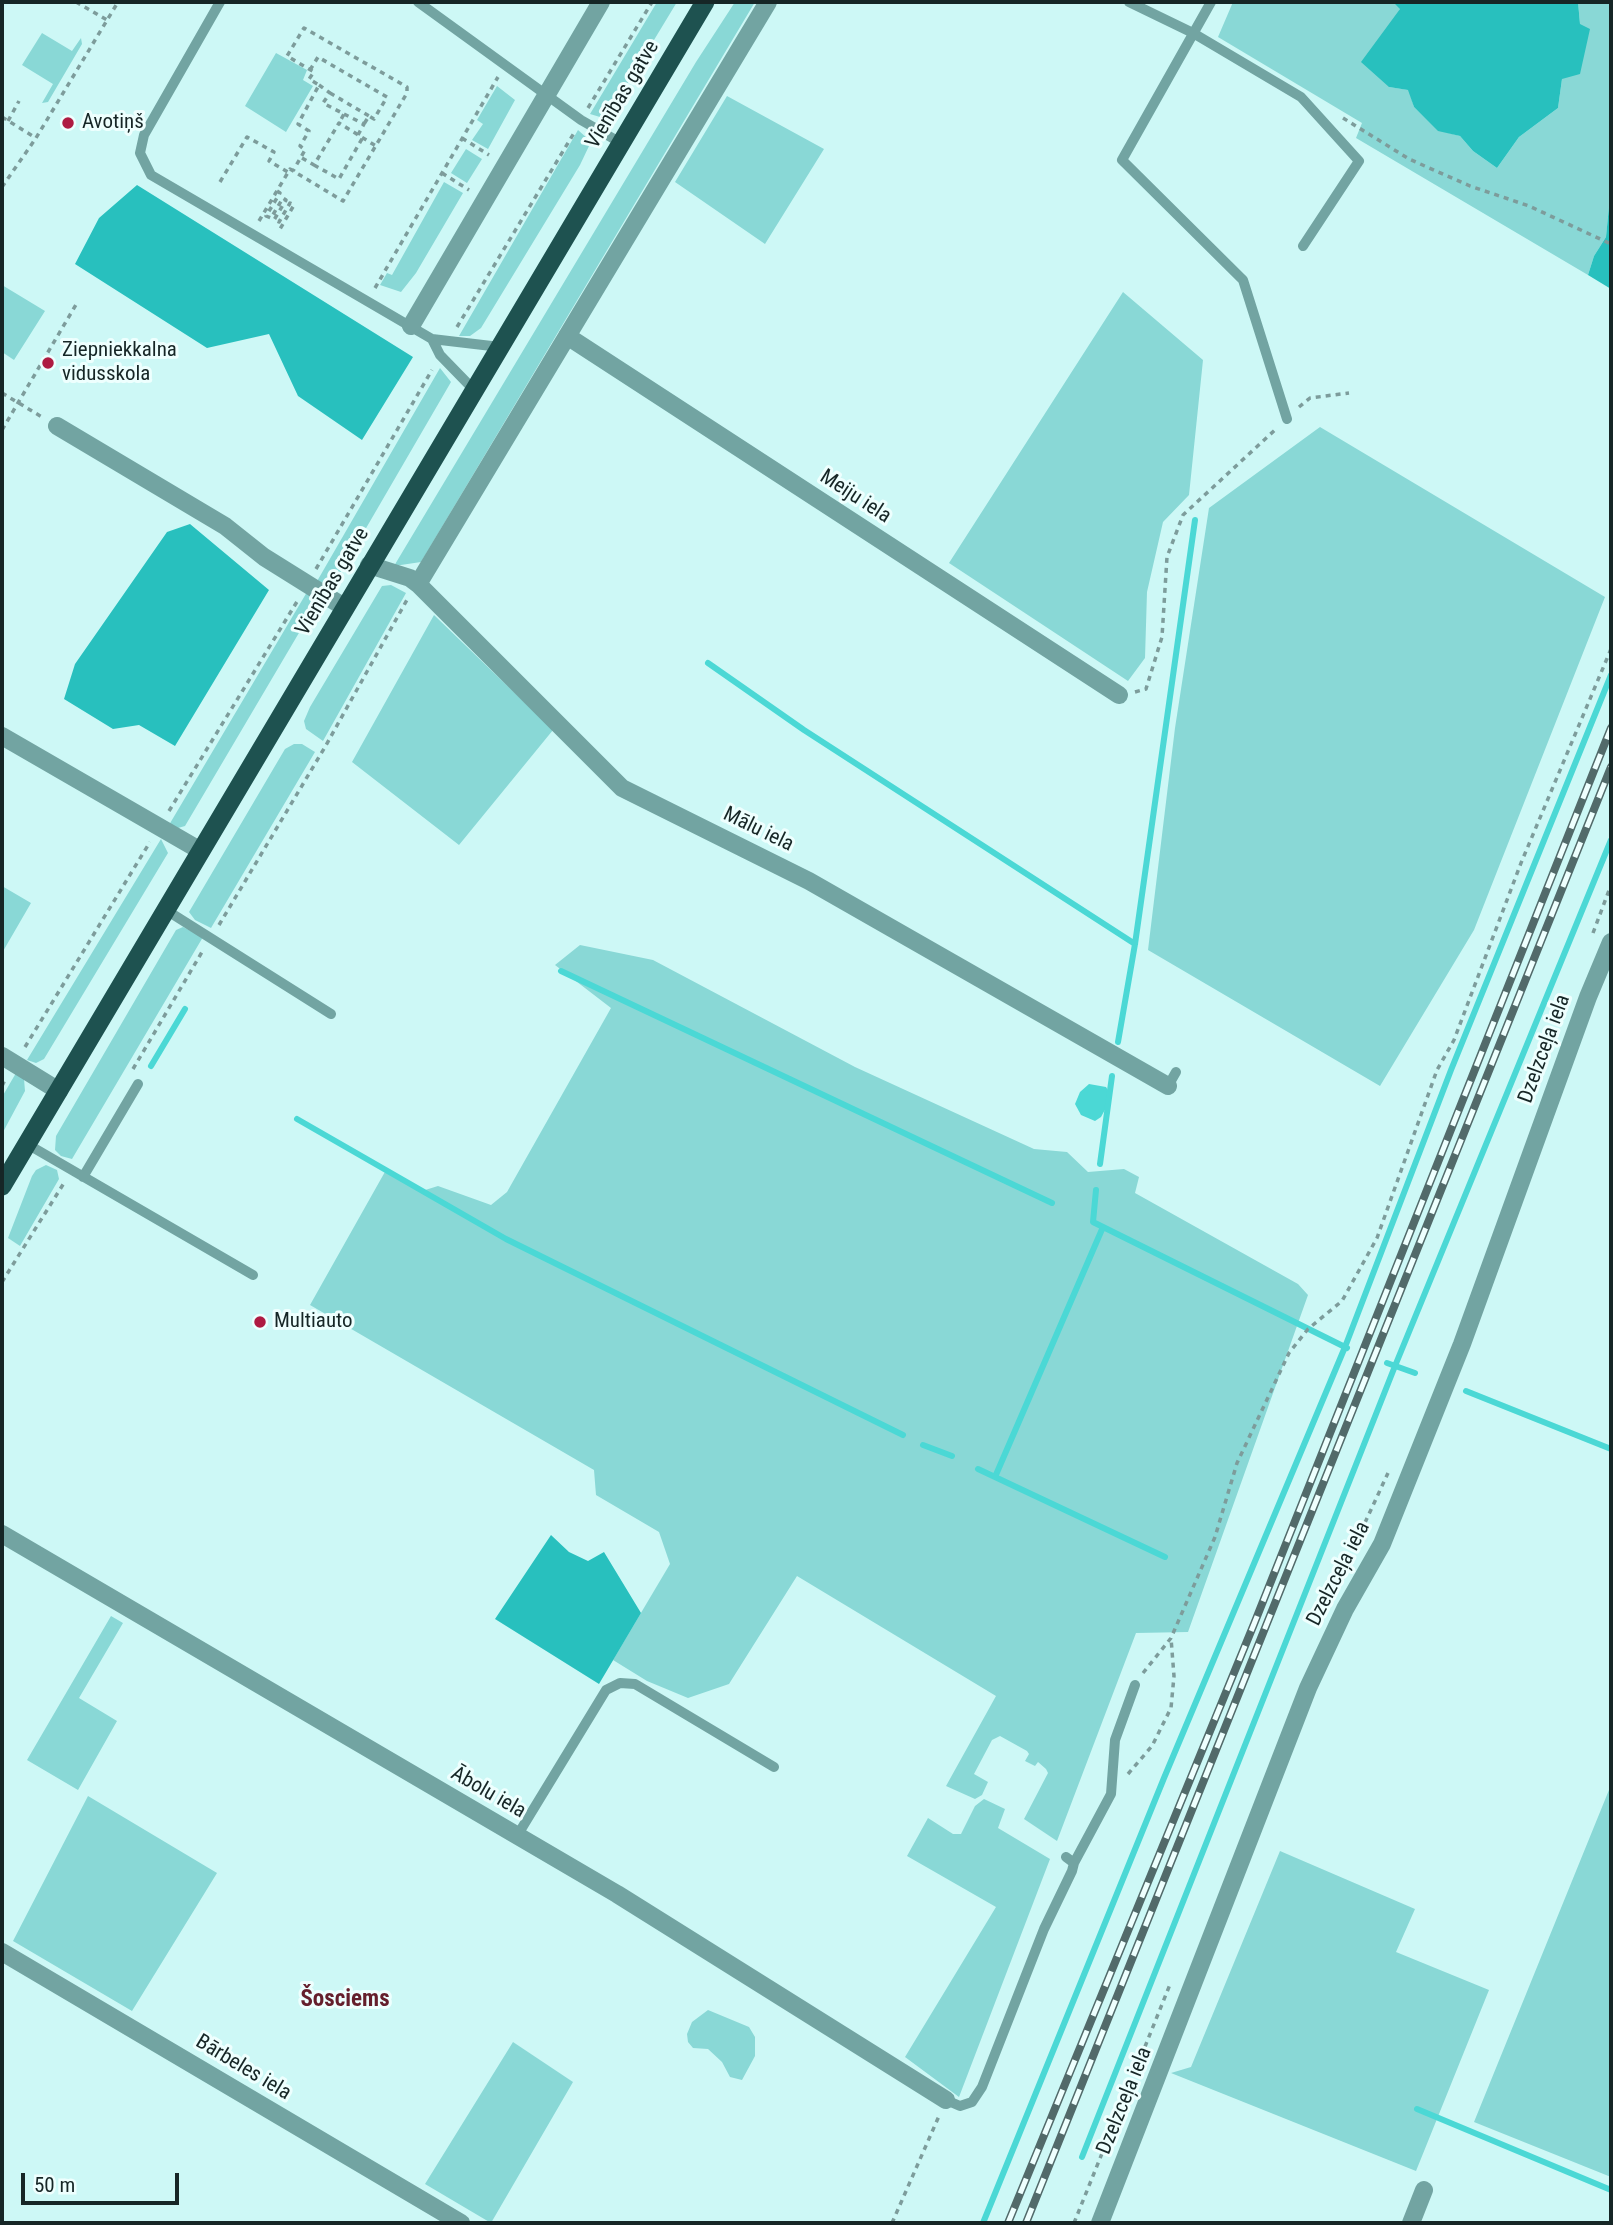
<!DOCTYPE html>
<html>
<head>
<meta charset="utf-8">
<style>
  body { margin:0 }
  #map { position:relative; width:1613px; height:2225px; overflow:hidden; background:#cdf8f6; font-family:"Roboto Condensed",sans-serif }
  canvas { display:block }
  .frame { position:absolute; inset:0; border:4px solid #162626; pointer-events:none }
  .scale { position:absolute; left:21px; top:2173px; width:158px; height:32px; box-sizing:border-box; border:4px solid #162626; border-top:0; padding-left:9px; font-size:21px; line-height:24px; white-space:nowrap; color:#162626; -webkit-text-stroke:5px #eefffe; paint-order:stroke }
</style>
</head>
<body>
<div id="map">
<canvas width="1613" height="2225"></canvas>
<div class="frame"></div>
<div class="scale">50 m</div>
</div>
<script>
const ctx = document.querySelector('canvas').getContext('2d');
ctx.lineJoin = 'round';
function fill(path, color) {
  ctx.fillStyle = color;
  ctx.fill(path, 'evenodd');
}
function poly(rows) {
  const path = new Path2D();
  for (const r of rows) {
    path.moveTo(r[0], r[1]);
    for (let i = 2; i < r.length; i += 2) path.lineTo(r[i], r[i + 1]);
  }
  return path;
}
function strokePath(path, color, width, dash) {
  ctx.strokeStyle = color;
  ctx.lineWidth = width;
  ctx.lineCap = dash ? 'butt' : 'round';
  ctx.setLineDash(dash || []);
  ctx.stroke(path);
}
function drawText(font, color, halo, rows, align = 'center') {
  ctx.font = font + ' "Roboto Condensed",sans-serif';
  ctx.lineWidth = 6;
  ctx.setLineDash([]);
  ctx.textBaseline = 'middle';
  ctx.strokeStyle = halo;
  ctx.fillStyle = color;
  for (const [text, x, y, turn = 0] of rows) {
    ctx.save();
    ctx.translate(x, y);
    ctx.rotate((+turn || 0) * Math.PI / 180);
    ctx.textAlign = isNaN(turn) ? turn : align;
    if (halo) ctx.strokeText(text, 0, 0);
    ctx.fillText(text, 0, 0);
    ctx.restore();
  }
}
const green = poly([
  [657,2,677,2,611,111,600,117,590,114],
  [735,2,755,2,421,562,394,566,696,62],
  [1233,2,1393,2,1400,8,1389,87,1409,90,1414,107,1438,130,1460,136,1473,151,1497,168,1519,137,1558,108,1562,79,1580,24,1578,2,1611,2,1611,186,1606,237,1594,256,1588,275,1356,138,1362,123,1218,37],
  [42,33,72,51,81,38,82,44,48,102,42,103,53,84,22,65],
  [276,53,307,70,303,80,313,86,286,132,245,106],
  [497,86,515,100,488,149,472,140,483,124,477,120],
  [727,96,824,149,765,244,675,182],
  [578,130,588,139,589,146,580,165,481,328,470,336,459,336],
  [466,149,482,159,467,183,451,173],
  [444,182,463,193,416,273,401,292,380,285,387,273,392,275],
  [2,285,45,311,14,360,2,352],
  [1123,292,1203,360,1189,495,1163,522,1147,592,1145,658,1128,681,949,563],
  [440,368,451,382,333,585,328,589,316,583],
  [1320,427,1605,597,1474,930,1380,1086,1148,950,1175,728,1209,508],
  [391,585,406,593,323,741,306,729,304,721,310,707,382,586],
  [307,592,316,599,316,604,185,826,178,828,169,825],
  [434,615,553,730,459,845,352,762],
  [294,744,302,744,315,752,211,928,195,920,189,912,285,749],
  [161,839,168,853,44,1059,36,1063,27,1060],
  [2,886,31,903,2,953],
  [183,927,203,937,72,1159,61,1156,55,1150,56,1136,176,930],
  [580,945,653,960,855,1067,1034,1149,1067,1152,1088,1172,1124,1169,1139,1177,1135,1193,1298,1284,1308,1295,1188,1632,1136,1633,1057,1841,1024,1819,1048,1773,1046,1769,1038,1762,1035,1766,1025,1761,1029,1754,1027,1751,1000,1736,992,1740,974,1774,988,1782,982,1795,975,1799,946,1786,996,1696,797,1576,729,1684,688,1698,647,1681,613,1660,670,1564,659,1532,596,1495,594,1470,310,1305,386,1170,422,1191,438,1186,491,1205,507,1192,611,1008,555,965],
  [16,1073,24,1079,25,1091,2,1134,2,1097],
  [46,1165,57,1170,59,1179,20,1246,8,1238,32,1176,36,1170],
  [111,1616,123,1623,79,1698,117,1721,78,1790,27,1760],
  [1611,1785,1611,2177,1474,2122],
  [88,1796,217,1873,132,2011,13,1941],
  [984,1799,1005,1809,998,1828,1050,1859,959,2097,905,2057,996,1907,907,1856,928,1818,953,1834,961,1834,975,1806],
  [1280,1851,1415,1909,1396,1952,1489,1990,1416,2171,1171,2073,1191,2067],
  [708,2010,749,2027,755,2037,755,2056,742,2080,730,2077,722,2062,708,2049,693,2048,688,2042,687,2034,692,2022],
  [513,2042,573,2082,491,2223,425,2184]
]);
const forest = poly([
  [1393,2,1578,2,1580,24,1590,29,1580,74,1562,79,1558,108,1519,137,1497,168,1473,151,1460,136,1438,131,1414,107,1408,90,1389,87,1361,62,1400,9],
  [137,185,413,357,362,440,298,396,269,334,207,348,75,264,99,218],
  [1611,186,1611,289,1588,275,1594,256,1606,237],
  [190,524,269,590,175,746,139,725,113,729,64,699,75,664,167,532],
  [551,1535,569,1552,588,1561,604,1552,641,1613,599,1684,495,1619]
]);
const water = poly([
  [1089,1084,1106,1087,1112,1097,1101,1117,1095,1121,1081,1115,1075,1104,1080,1092]
]);
const stream = poly([
  [708,663,804,730,1135,944],
  [561,971,1052,1203],
  [1118,1042,1135,944,1195,520],
  [151,1066,185,1009],
  [297,1119,506,1239,903,1435],
  [1100,1164,1112,1076],
  [1096,1190,1093,1222,1347,1348],
  [1387,1363,1415,1373],
  [1466,1391,1611,1449],
  [923,1445,952,1456],
  [978,1469,1165,1557],
  [995,1477,1103,1227],
  [1417,2109,1611,2190],
  [1082,2157,1395,1366,1611,840],
  [983,2223,1164,1778,1345,1347,1451,1070,1611,675]
]);
const path = poly([
  [76,2,107,20],
  [310,70,318,57,387,97,374,119,369,116,364,124],
  [319,85,330,93,323,103,344,114,339,123],
  [330,93,369,116],
  [588,108,652,2],
  [344,114,364,124,358,135],
  [2,117,36,138,118,2],
  [1343,118,1409,159,1470,186,1529,206,1611,244],
  [8,121,19,101],
  [462,138,489,155],
  [302,158,314,165,339,123,376,146],
  [314,165,339,179,363,137],
  [442,173,469,190],
  [220,182,247,137,274,152,269,161,288,172],
  [2,187,36,138],
  [277,191,280,193,266,216,271,218,283,198,286,200,274,220,279,222,290,203,294,205,280,229],
  [259,221,290,169,343,201,407,93,407,87,304,28,287,56,314,72,309,79,319,85,298,124,309,131,300,146,305,150,293,171],
  [375,288,498,77],
  [457,327,574,133],
  [2,393,42,417],
  [1299,407,1310,398,1349,393],
  [2,430,77,303],
  [316,569,432,370],
  [1135,692,1146,689,1162,637,1167,557,1183,515,1276,429],
  [169,811,298,600],
  [219,925,325,747,408,598],
  [1593,933,1611,885],
  [25,1047,150,842],
  [133,1069,202,952],
  [2,1086,6,1078],
  [2,1282,64,1183],
  [1344,1568,1388,1473],
  [1143,1673,1171,1638,1215,1537,1237,1463,1289,1353,1308,1329,1342,1301,1377,1238,1437,1070,1454,1040,1521,863,1611,649],
  [1128,1774,1152,1746,1171,1708,1174,1676,1171,1638],
  [892,2223,939,2116],
  [1074,2223,1171,1982]
]);
const service = poly([
  [220,2,144,135,140,153,151,175,432,339,500,347],
  [418,2,581,120,621,143],
  [1129,2,1193,33,1301,97,1359,161,1303,246],
  [1211,2,1122,160,1243,280,1287,419],
  [432,339,440,355,474,390],
  [166,910,331,1014],
  [1168,1086,1176,1072],
  [27,1144,253,1275],
  [83,1177,138,1084],
  [517,1836,606,1690,620,1683,635,1684,774,1767],
  [1074,1863,1111,1794,1115,1740,1135,1685],
  [946,2100,960,2106,972,2102,982,2087,1044,1929,1072,1871,1074,1863,1066,1857]
]);
const minor = poly([
  [411,326,601,2],
  [567,336,1119,695],
  [57,426,225,526,264,557,344,607],
  [369,565,410,578,418,584,622,788,809,881,1168,1086],
  [418,584,768,2],
  [2,736,201,851],
  [2,1056,59,1091],
  [2,1534,617,1894,946,2100],
  [2,1952,461,2223],
  [1100,2223,1308,1688,1345,1609,1382,1544,1462,1344,1588,997,1611,942],
  [1411,2223,1424,2190]
]);
const trunk = poly([
  [2,1186,705,2]
]);
const rail = poly([
  [1008,2223,1254,1624,1611,728],
  [1026,2223,1611,767]
]);
const markers = [
  [68,123,7,"#ae1b42"],
  [48,363,7,"#ae1b42"],
  [260,1322,7,"#ae1b42"]
];
const streetNames = [
  ["Vienības gatve",623,95,-59],
  ["Meiju iela",855,497,33],
  ["Vienības gatve",333,582,-59],
  ["Mālu iela",758,830,26],
  ["Dzelzceļa iela",1545,1049,-70],
  ["Dzelzceļa iela",1339,1574,-63],
  ["Ābolu iela",488,1793,30],
  ["Bārbeles iela",243,2068,31],
  ["Dzelzceļa iela",1125,2101,-68]
];
const poiNames = [
  ["Avotiņš",82,123],
  ["Ziepniekkalna",62,351],
  ["vidusskola",62,375],
  ["Multiauto",274,1322]
];
const neighbourhoodNames = [
  ["Šosciems",345,2000]
];
fill(green, '#89d8d6');
fill(forest, '#28c0be');
fill(water, '#4bd8d5');
strokePath(stream, '#4bd8d5', 6);
strokePath(path, '#7d9c9b', 3.5, [5, 5]);
strokePath(service, '#72a4a2', 10);
strokePath(minor, '#72a4a2', 18);
strokePath(trunk, '#1e5250', 19);
strokePath(rail, '#526a6a', 8);
strokePath(rail, '#eefffe', 5, [16]);
for (const [x, y, r, color] of markers) {
  const dot = new Path2D();
  dot.arc(x, y, r, 0, 2 * Math.PI);
  ctx.fillStyle = color;
  ctx.fill(dot);
  strokePath(dot, '#eefffe', 2.5);
}
drawText('21px', '#162626', '#eefffe', streetNames);
drawText('21px', '#162626', '#eefffe', poiNames, 'left');
drawText('bold 23px', '#651f2c', '#eefffe', neighbourhoodNames);
</script>
</body>
</html>
